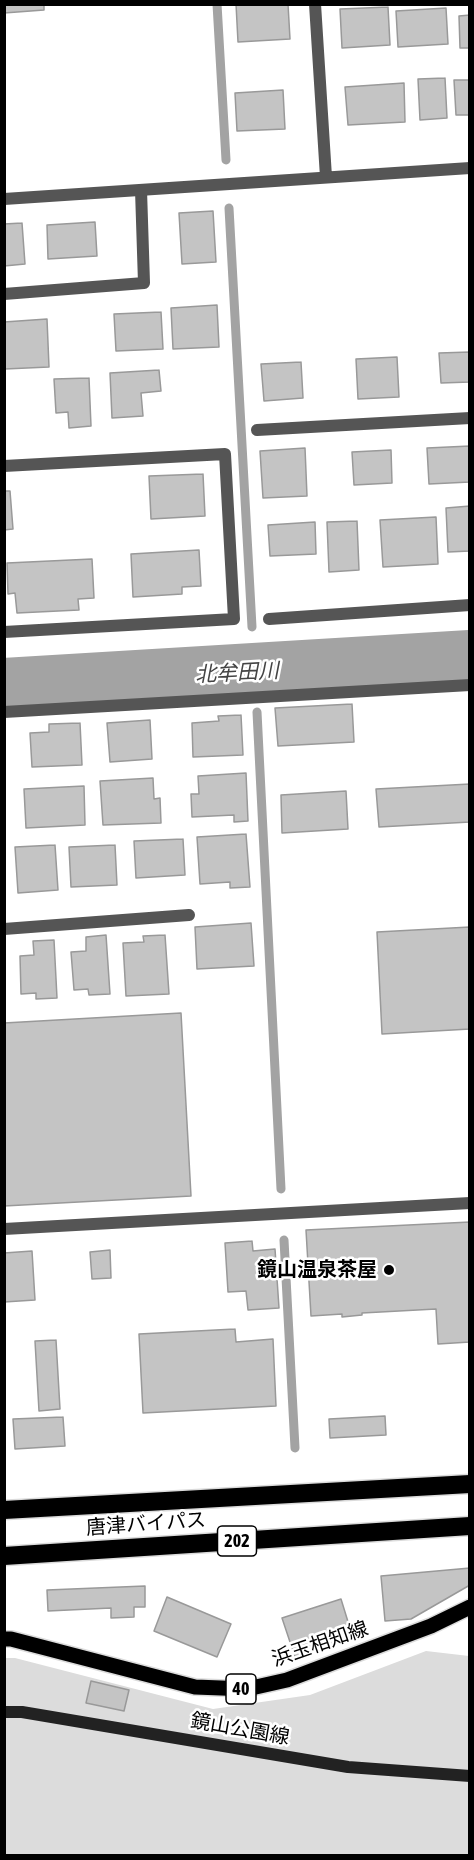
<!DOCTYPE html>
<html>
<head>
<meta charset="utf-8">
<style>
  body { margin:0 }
  #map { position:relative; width:474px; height:1860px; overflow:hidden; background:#fff; font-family:"Asap Condensed",sans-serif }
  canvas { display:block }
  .frame { position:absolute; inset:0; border:6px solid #000; pointer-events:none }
</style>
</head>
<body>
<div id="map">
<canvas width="474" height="1860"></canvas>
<div class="frame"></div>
</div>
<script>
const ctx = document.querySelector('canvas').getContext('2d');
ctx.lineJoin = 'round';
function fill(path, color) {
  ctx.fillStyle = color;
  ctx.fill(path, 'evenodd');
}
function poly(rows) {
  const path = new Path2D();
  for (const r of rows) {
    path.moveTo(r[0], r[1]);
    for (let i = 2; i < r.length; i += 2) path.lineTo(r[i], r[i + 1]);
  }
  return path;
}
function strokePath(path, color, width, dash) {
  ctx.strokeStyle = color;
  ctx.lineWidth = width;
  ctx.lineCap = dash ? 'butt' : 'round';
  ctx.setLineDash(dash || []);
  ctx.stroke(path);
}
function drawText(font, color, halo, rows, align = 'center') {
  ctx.font = font + ' "Asap Condensed","Noto Sans JP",sans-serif';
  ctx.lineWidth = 5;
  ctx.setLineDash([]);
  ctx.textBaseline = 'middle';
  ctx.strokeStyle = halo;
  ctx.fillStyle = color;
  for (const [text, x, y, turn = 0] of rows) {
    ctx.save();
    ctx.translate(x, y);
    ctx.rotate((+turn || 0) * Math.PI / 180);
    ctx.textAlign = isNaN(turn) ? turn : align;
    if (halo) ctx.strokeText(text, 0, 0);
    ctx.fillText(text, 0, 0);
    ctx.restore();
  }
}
const green = poly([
  [426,1651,469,1656,469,1855,5,1855,4,1658,15,1658,213,1709,310,1695]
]);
const stream = poly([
  [217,4,226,160],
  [229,208,252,627],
  [257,712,281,1189],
  [284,1240,295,1448]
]);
const river = poly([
  [4,687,470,659]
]);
const building = poly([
  [4,4,44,4,44,10,4,13,4,4],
  [236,4,288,4,290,39,238,42,236,4],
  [388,7,390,45,342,48,340,9,388,7],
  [446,8,448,44,398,47,396,11,446,8],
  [470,15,470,48,460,48,459,16,470,15],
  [445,78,447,118,420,120,418,79,445,78],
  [454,80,470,80,470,115,456,115,454,80],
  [404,83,405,122,348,125,345,87,404,83],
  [283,90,285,129,237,131,235,93,283,90],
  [213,211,216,262,182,264,179,213,213,211],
  [95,222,97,256,48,259,47,225,95,222],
  [22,223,25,264,4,266,4,224,22,223],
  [217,305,219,347,173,349,171,308,217,305],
  [161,312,163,349,116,351,114,314,161,312],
  [47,319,49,367,5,369,4,322,47,319],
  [470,352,470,382,441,383,439,353,470,352],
  [397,357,399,397,358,399,356,359,397,357],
  [301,362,303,398,264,401,261,364,301,362],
  [159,370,161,391,141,393,143,416,112,418,110,373,159,370],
  [89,378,91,426,69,428,68,412,56,413,54,379,89,378],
  [470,446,470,482,429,484,427,448,470,446],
  [305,448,307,496,263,498,260,451,305,448],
  [391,450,392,483,354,485,352,452,391,450],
  [203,474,205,516,151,519,149,476,203,474],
  [4,491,10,491,13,529,4,530,4,491],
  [470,506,470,551,448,552,446,508,470,506],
  [436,517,438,564,383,567,380,520,436,517],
  [357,521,359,570,329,572,327,522,357,521],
  [315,522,316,554,270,556,268,525,315,522],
  [199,550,201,586,182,587,182,594,133,597,131,554,199,550],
  [92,559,94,598,78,599,79,610,17,613,15,593,8,594,7,563,92,559],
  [352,704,354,742,278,746,275,708,352,704],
  [241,715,243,755,193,757,192,723,219,721,218,716,241,715],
  [150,720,152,759,110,762,107,723,150,720],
  [80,723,82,765,32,767,30,733,49,732,49,724,80,723],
  [246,773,248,821,234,822,234,815,192,817,191,794,199,794,198,776,246,773],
  [153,778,154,799,160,798,161,823,103,825,100,781,153,778],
  [470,784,470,822,379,827,376,789,470,784],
  [84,786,85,825,26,828,24,789,84,786],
  [346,791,348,829,282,833,281,795,346,791],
  [246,834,250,887,230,888,230,882,200,884,197,837,246,834],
  [183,839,185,875,136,878,134,841,183,839],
  [55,845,58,890,18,893,15,847,55,845],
  [115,845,117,885,71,887,69,847,115,845],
  [251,923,254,966,197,969,195,927,251,923],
  [470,927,470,1029,382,1034,377,932,470,927],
  [106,935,110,994,89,995,88,989,74,990,71,952,86,951,86,937,106,935],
  [165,935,169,994,126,996,123,943,144,942,143,936,165,935],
  [54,940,57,998,36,999,36,993,21,994,20,956,34,955,33,941,54,940],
  [181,1013,191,1196,4,1206,4,1023,181,1013],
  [470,1222,470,1342,438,1344,436,1309,362,1313,362,1315,342,1317,342,1314,311,1316,306,1230,470,1222],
  [252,1241,253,1251,275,1249,279,1308,248,1310,246,1291,228,1292,225,1243,252,1241],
  [110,1250,111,1278,92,1279,90,1252,110,1250],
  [32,1251,35,1300,4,1302,4,1253,32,1251],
  [235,1329,236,1342,273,1339,276,1406,143,1413,139,1334,235,1329],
  [56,1340,60,1409,39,1411,35,1341,56,1340],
  [385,1416,386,1435,330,1438,329,1419,385,1416],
  [63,1417,65,1446,15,1449,13,1419,63,1417],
  [470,1568,470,1585,411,1619,385,1621,381,1576,470,1568],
  [145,1586,145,1607,134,1607,134,1617,111,1618,111,1608,48,1611,47,1590,145,1586],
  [167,1597,231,1624,217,1657,154,1631,167,1597],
  [341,1599,353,1638,295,1657,282,1618,341,1599],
  [91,1681,129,1690,124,1711,86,1703,91,1681]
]);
const lane = poly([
  [4,294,144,283,141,190],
  [257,430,470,418],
  [4,466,225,454,234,619,4,632],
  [269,619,470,605],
  [4,929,189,915]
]);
const street = poly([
  [315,4,326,177],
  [4,199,470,168],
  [4,712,470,685],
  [4,1229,470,1203]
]);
const secondary = poly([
  [4,1712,22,1712,348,1767,470,1776]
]);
const primary = poly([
  [4,1639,11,1639,195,1687,247,1689,287,1680,431,1626,470,1607]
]);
const highway = poly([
  [4,1510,470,1484],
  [4,1556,470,1526]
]);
const markers = [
  [389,1270,6,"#000"]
];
const shields = [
  [237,1541,39],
  [241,1689,30]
];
const shieldNames = [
  ["202",237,1541],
  ["40",241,1689]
];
const poiNames = [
  ["鏡山温泉茶屋",377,1270]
];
const streetNames = [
  ["唐津バイパス",146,1524,-4],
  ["浜玉相知線",320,1644,-19],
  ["鏡山公園線",240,1729,10]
];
const waterNames = [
  ["北牟田川",237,673,-3]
];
fill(green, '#dcdcdc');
strokePath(stream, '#a3a3a3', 9);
strokePath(river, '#a3a3a3', 58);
fill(building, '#c4c4c4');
strokePath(building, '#999', 1.5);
strokePath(primary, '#dbdbdb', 18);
strokePath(highway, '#dbdbdb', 21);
strokePath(lane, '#555', 12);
strokePath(street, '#555', 12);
strokePath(secondary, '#222', 12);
strokePath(primary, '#000', 15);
strokePath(highway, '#000', 18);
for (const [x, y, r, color] of markers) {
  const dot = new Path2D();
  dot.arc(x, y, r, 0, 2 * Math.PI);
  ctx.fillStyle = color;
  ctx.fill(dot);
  strokePath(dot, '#fff', 2);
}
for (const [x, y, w] of shields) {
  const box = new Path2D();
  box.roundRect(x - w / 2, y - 15, w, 30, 4.5);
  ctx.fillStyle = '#fff';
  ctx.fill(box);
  strokePath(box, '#000', 1.5);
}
drawText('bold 18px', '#000', null, shieldNames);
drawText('bold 20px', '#000', '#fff', poiNames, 'right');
drawText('20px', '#000', '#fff', streetNames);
drawText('italic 21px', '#444', '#fff', waterNames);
</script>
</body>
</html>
